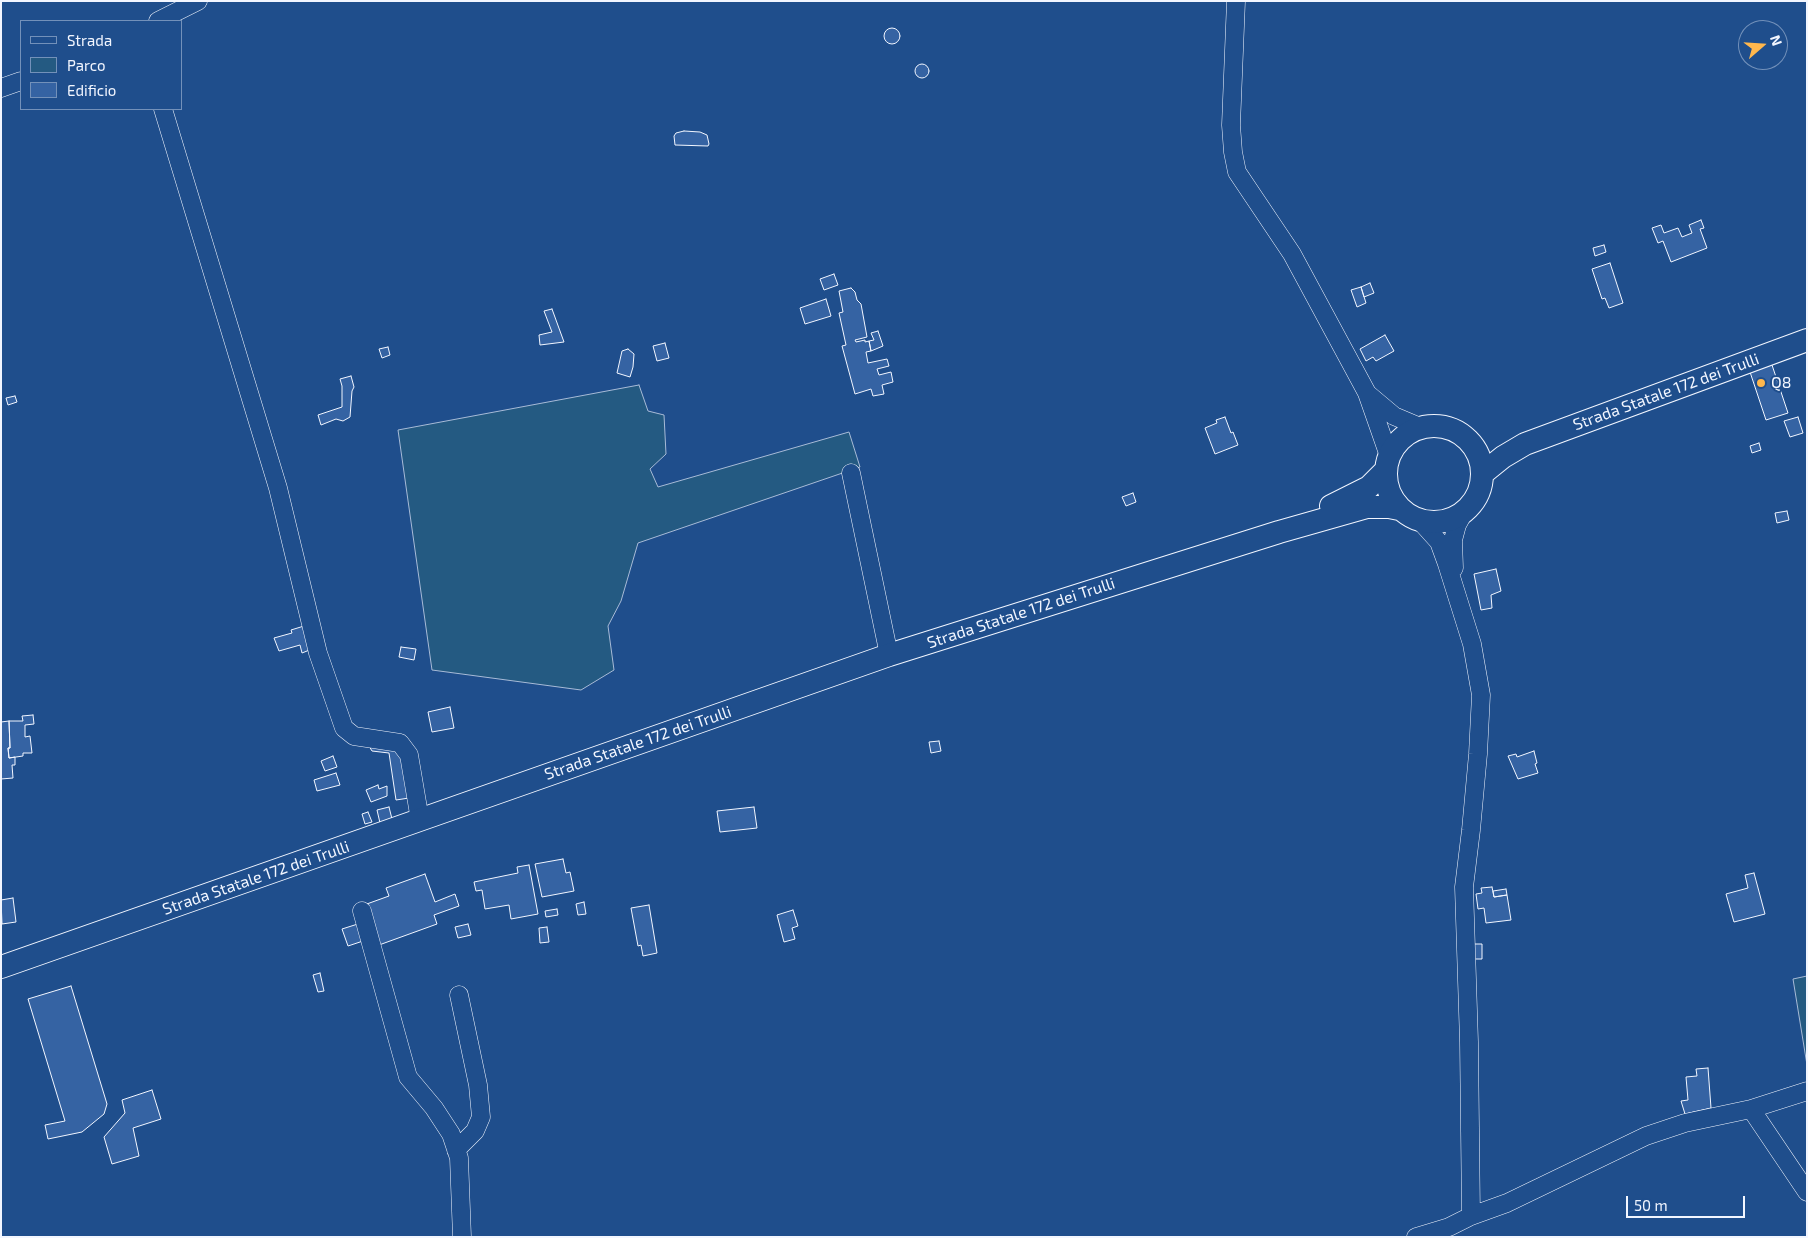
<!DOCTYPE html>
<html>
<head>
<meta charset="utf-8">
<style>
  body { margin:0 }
  #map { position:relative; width:1808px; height:1238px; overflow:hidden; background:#1f4e8c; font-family:"Exo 2",sans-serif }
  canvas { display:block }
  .frame { position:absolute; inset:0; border:2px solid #f2f6ff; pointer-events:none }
  .legend { position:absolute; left:20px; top:20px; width:162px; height:90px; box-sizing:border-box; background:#1f4e8c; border:1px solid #7391ba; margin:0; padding:6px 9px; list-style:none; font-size:15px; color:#f2f6ff }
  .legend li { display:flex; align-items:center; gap:10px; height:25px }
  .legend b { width:25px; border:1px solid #7391ba }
  .north { position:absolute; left:1738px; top:20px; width:50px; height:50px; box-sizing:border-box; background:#1f4e8c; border:1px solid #7391ba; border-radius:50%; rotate:71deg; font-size:14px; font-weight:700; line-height:20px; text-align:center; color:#f2f6ff }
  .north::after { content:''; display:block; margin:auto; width:18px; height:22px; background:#ffb74d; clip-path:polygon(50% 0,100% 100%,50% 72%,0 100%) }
  .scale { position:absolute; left:1626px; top:1196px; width:119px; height:22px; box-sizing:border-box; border:2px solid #f2f6ff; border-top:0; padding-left:6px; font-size:15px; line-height:18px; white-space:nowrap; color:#f2f6ff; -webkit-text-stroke:4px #1f4e8c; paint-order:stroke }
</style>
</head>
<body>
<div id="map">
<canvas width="1808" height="1238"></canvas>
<div class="frame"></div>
<ul class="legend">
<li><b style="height:6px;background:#1f4e8c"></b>Strada</li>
<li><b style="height:14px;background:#245a82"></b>Parco</li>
<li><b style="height:14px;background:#3563a3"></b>Edificio</li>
</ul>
<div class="north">N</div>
<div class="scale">50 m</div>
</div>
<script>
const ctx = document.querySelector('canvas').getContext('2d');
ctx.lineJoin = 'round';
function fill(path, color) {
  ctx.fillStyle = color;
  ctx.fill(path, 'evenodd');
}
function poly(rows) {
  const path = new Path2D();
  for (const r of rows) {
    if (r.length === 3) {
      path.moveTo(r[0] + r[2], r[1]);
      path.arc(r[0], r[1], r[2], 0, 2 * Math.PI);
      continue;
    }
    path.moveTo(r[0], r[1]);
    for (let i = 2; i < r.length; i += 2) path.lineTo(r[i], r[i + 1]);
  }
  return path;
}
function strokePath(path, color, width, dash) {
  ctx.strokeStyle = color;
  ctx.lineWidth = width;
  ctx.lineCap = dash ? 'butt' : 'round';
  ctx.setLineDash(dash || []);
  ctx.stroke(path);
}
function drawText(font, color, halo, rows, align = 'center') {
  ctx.font = font + ' "Exo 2",sans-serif';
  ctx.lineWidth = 4;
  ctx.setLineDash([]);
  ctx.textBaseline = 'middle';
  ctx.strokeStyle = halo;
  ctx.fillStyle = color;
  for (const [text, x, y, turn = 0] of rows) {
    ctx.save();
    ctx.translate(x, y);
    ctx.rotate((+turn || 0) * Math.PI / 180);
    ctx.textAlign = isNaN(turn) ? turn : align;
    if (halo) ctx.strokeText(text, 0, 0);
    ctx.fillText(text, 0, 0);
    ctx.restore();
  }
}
const green = poly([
  [639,385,648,411,664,415,666,454,650,469,658,487,849,432,860,467,638,543,621,601,608,626,614,670,581,690,432,670,398,430,639,385],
  [1807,976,1807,1065,1793,979,1807,976]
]);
const building = poly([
  [892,36,8],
  [922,71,7],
  [684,131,700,132,707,135,709,144,708,146,675,145,674,136,676,133,684,131],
  [1701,220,1704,228,1700,229,1707,248,1671,262,1663,241,1658,243,1652,228,1661,225,1664,233,1678,228,1682,237,1692,233,1689,225,1701,220],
  [1604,245,1606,252,1595,256,1593,248,1604,245],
  [1610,263,1623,303,1609,308,1605,298,1602,299,1592,269,1610,263],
  [834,274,838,285,824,290,820,279,834,274],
  [1370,283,1374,293,1364,297,1361,287,1370,283],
  [1361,287,1366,303,1357,307,1351,290,1361,287],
  [851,288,855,292,857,300,861,304,867,337,855,340,856,342,865,340,865,342,869,341,871,351,866,352,868,363,887,359,889,366,877,369,879,375,891,372,893,382,882,385,884,394,873,396,871,389,855,394,842,346,846,345,839,313,843,312,839,291,851,288],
  [826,299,831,316,805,324,800,308,826,299],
  [552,309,564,342,540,345,539,335,552,332,544,311,552,309],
  [878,331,883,346,871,351,869,341,874,340,871,333,878,331],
  [1385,335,1394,351,1376,361,1373,357,1366,361,1360,349,1385,335],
  [665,343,669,358,657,361,653,346,665,343],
  [388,347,390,355,382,358,379,349,388,347],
  [628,349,634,354,633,367,630,377,617,373,622,351,628,349],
  [1769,356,1788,413,1766,420,1747,363,1769,356],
  [351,376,354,387,352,391,350,417,343,421,336,419,321,425,318,415,342,407,342,386,340,379,351,376],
  [15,396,17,402,8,405,6,398,15,396],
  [1225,417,1231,433,1233,432,1238,445,1215,454,1205,428,1217,423,1216,420,1225,417],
  [1798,417,1803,433,1790,437,1784,421,1798,417],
  [1759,443,1761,450,1752,453,1750,446,1759,443],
  [1133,493,1136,502,1126,506,1122,497,1133,493],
  [1787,511,1789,520,1777,523,1775,513,1787,511],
  [1496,569,1501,591,1491,595,1492,608,1481,610,1474,574,1496,569],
  [304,626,312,649,302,653,300,645,279,651,274,638,292,633,291,630,304,626],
  [401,647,416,649,414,660,399,657,401,647],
  [450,707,454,728,432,732,428,712,450,707],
  [33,715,34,724,25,725,25,737,30,736,32,753,23,753,23,756,9,758,8,748,10,748,9,721,23,721,22,716,33,715],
  [9,721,10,748,8,748,9,758,15,757,15,765,12,765,13,778,1,779,1,722,9,721],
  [939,741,941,751,931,753,929,742,939,741],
  [369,746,396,747,403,755,409,798,396,800,389,753,372,751,369,746],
  [1534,751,1537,763,1535,764,1538,773,1518,779,1508,756,1516,754,1517,757,1534,751],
  [333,756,337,767,325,771,321,761,333,756],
  [336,773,340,785,317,791,314,780,336,773],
  [378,785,379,789,387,786,387,796,371,802,366,790,378,785],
  [389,807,392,819,380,823,377,810,389,807],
  [754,807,757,828,720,832,717,811,754,807],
  [368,812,372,822,365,824,362,814,368,812],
  [563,859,566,873,570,872,574,891,542,897,535,864,563,859],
  [529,865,538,914,511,919,509,905,485,909,482,890,476,891,474,882,518,873,517,867,529,865],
  [1754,873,1765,914,1734,922,1726,894,1748,888,1745,875,1754,873],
  [425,874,435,902,455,894,459,906,434,915,437,924,379,945,364,905,389,896,386,888,425,874],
  [1492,887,1494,897,1507,895,1511,920,1486,923,1484,908,1478,909,1476,894,1482,893,1481,888,1492,887],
  [1506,889,1507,895,1494,897,1493,891,1506,889],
  [13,898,16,922,2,924,1,900,13,898],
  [584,902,586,914,578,915,576,904,584,902],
  [649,905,657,953,643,956,641,945,638,946,631,908,649,905],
  [557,909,558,915,546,917,545,911,557,909],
  [793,910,798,926,792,928,795,939,784,942,777,915,793,910],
  [361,923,366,940,348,946,342,929,361,923],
  [468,924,471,935,458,938,455,927,468,924],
  [547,927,549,942,540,943,539,928,547,927],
  [1472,944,1482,944,1482,959,1472,959,1472,944],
  [320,973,324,991,318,992,313,975,320,973],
  [71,986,107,1104,104,1114,82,1132,48,1139,45,1125,65,1121,28,999,71,986],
  [1708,1068,1711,1108,1685,1114,1681,1101,1688,1100,1686,1077,1697,1076,1696,1069,1708,1068],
  [152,1090,161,1119,133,1128,139,1156,112,1164,104,1137,125,1113,122,1100,152,1090]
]);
const minor = poly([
  [1236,1,1231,125,1233,152,1237,172,1292,254,1367,393,1389,456],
  [158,21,198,1],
  [1,88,21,81],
  [163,109,278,488,318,653,344,728,354,736,400,743,409,755,420,820],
  [1369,395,1394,416,1420,427],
  [851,473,889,655],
  [1421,522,1439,542,1447,564,1472,644,1481,695,1478,754,1471,830,1464,887,1469,1042,1471,1216],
  [1454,568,1453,540,1457,525,1463,514],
  [362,911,408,1077,434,1108,451,1134,459,1158,462,1237],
  [1751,1109,1807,1192],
  [456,1150,475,1131,481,1117,478,1085,459,995],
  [1416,1237,1449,1227,1471,1216,1507,1203,1646,1136,1685,1123,1751,1109,1807,1091]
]);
const major = poly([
  [1434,474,48],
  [1482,474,1503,457,1525,444,1807,340],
  [1331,506,1369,487,1385,471],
  [1,967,889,655,1279,532,1367,507,1389,507,1399,509]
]);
const markers = [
  [1761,383,5,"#ffb74d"]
];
const poiNames = [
  ["Q8",1771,383]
];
const streetNames = [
  ["Strada Statale 172 dei Trulli",1666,392,-20],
  ["Strada Statale 172 dei Trulli",1021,613,-18],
  ["Strada Statale 172 dei Trulli",638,743,-19],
  ["Strada Statale 172 dei Trulli",256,878,-19]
];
fill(green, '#245a82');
strokePath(green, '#a8bbd7', 1);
fill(building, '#3563a3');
strokePath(building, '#f2f6ff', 1);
strokePath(minor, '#f2f6ff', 19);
strokePath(major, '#f2f6ff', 24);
strokePath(minor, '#1f4e8c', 18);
strokePath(major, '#1f4e8c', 22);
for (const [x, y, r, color] of markers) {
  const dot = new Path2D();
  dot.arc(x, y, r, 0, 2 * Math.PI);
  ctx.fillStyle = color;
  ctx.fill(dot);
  strokePath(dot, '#1f4e8c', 2);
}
drawText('16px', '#f2f6ff', '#1f4e8c', poiNames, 'left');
drawText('16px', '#f2f6ff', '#1f4e8c', streetNames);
</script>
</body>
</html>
